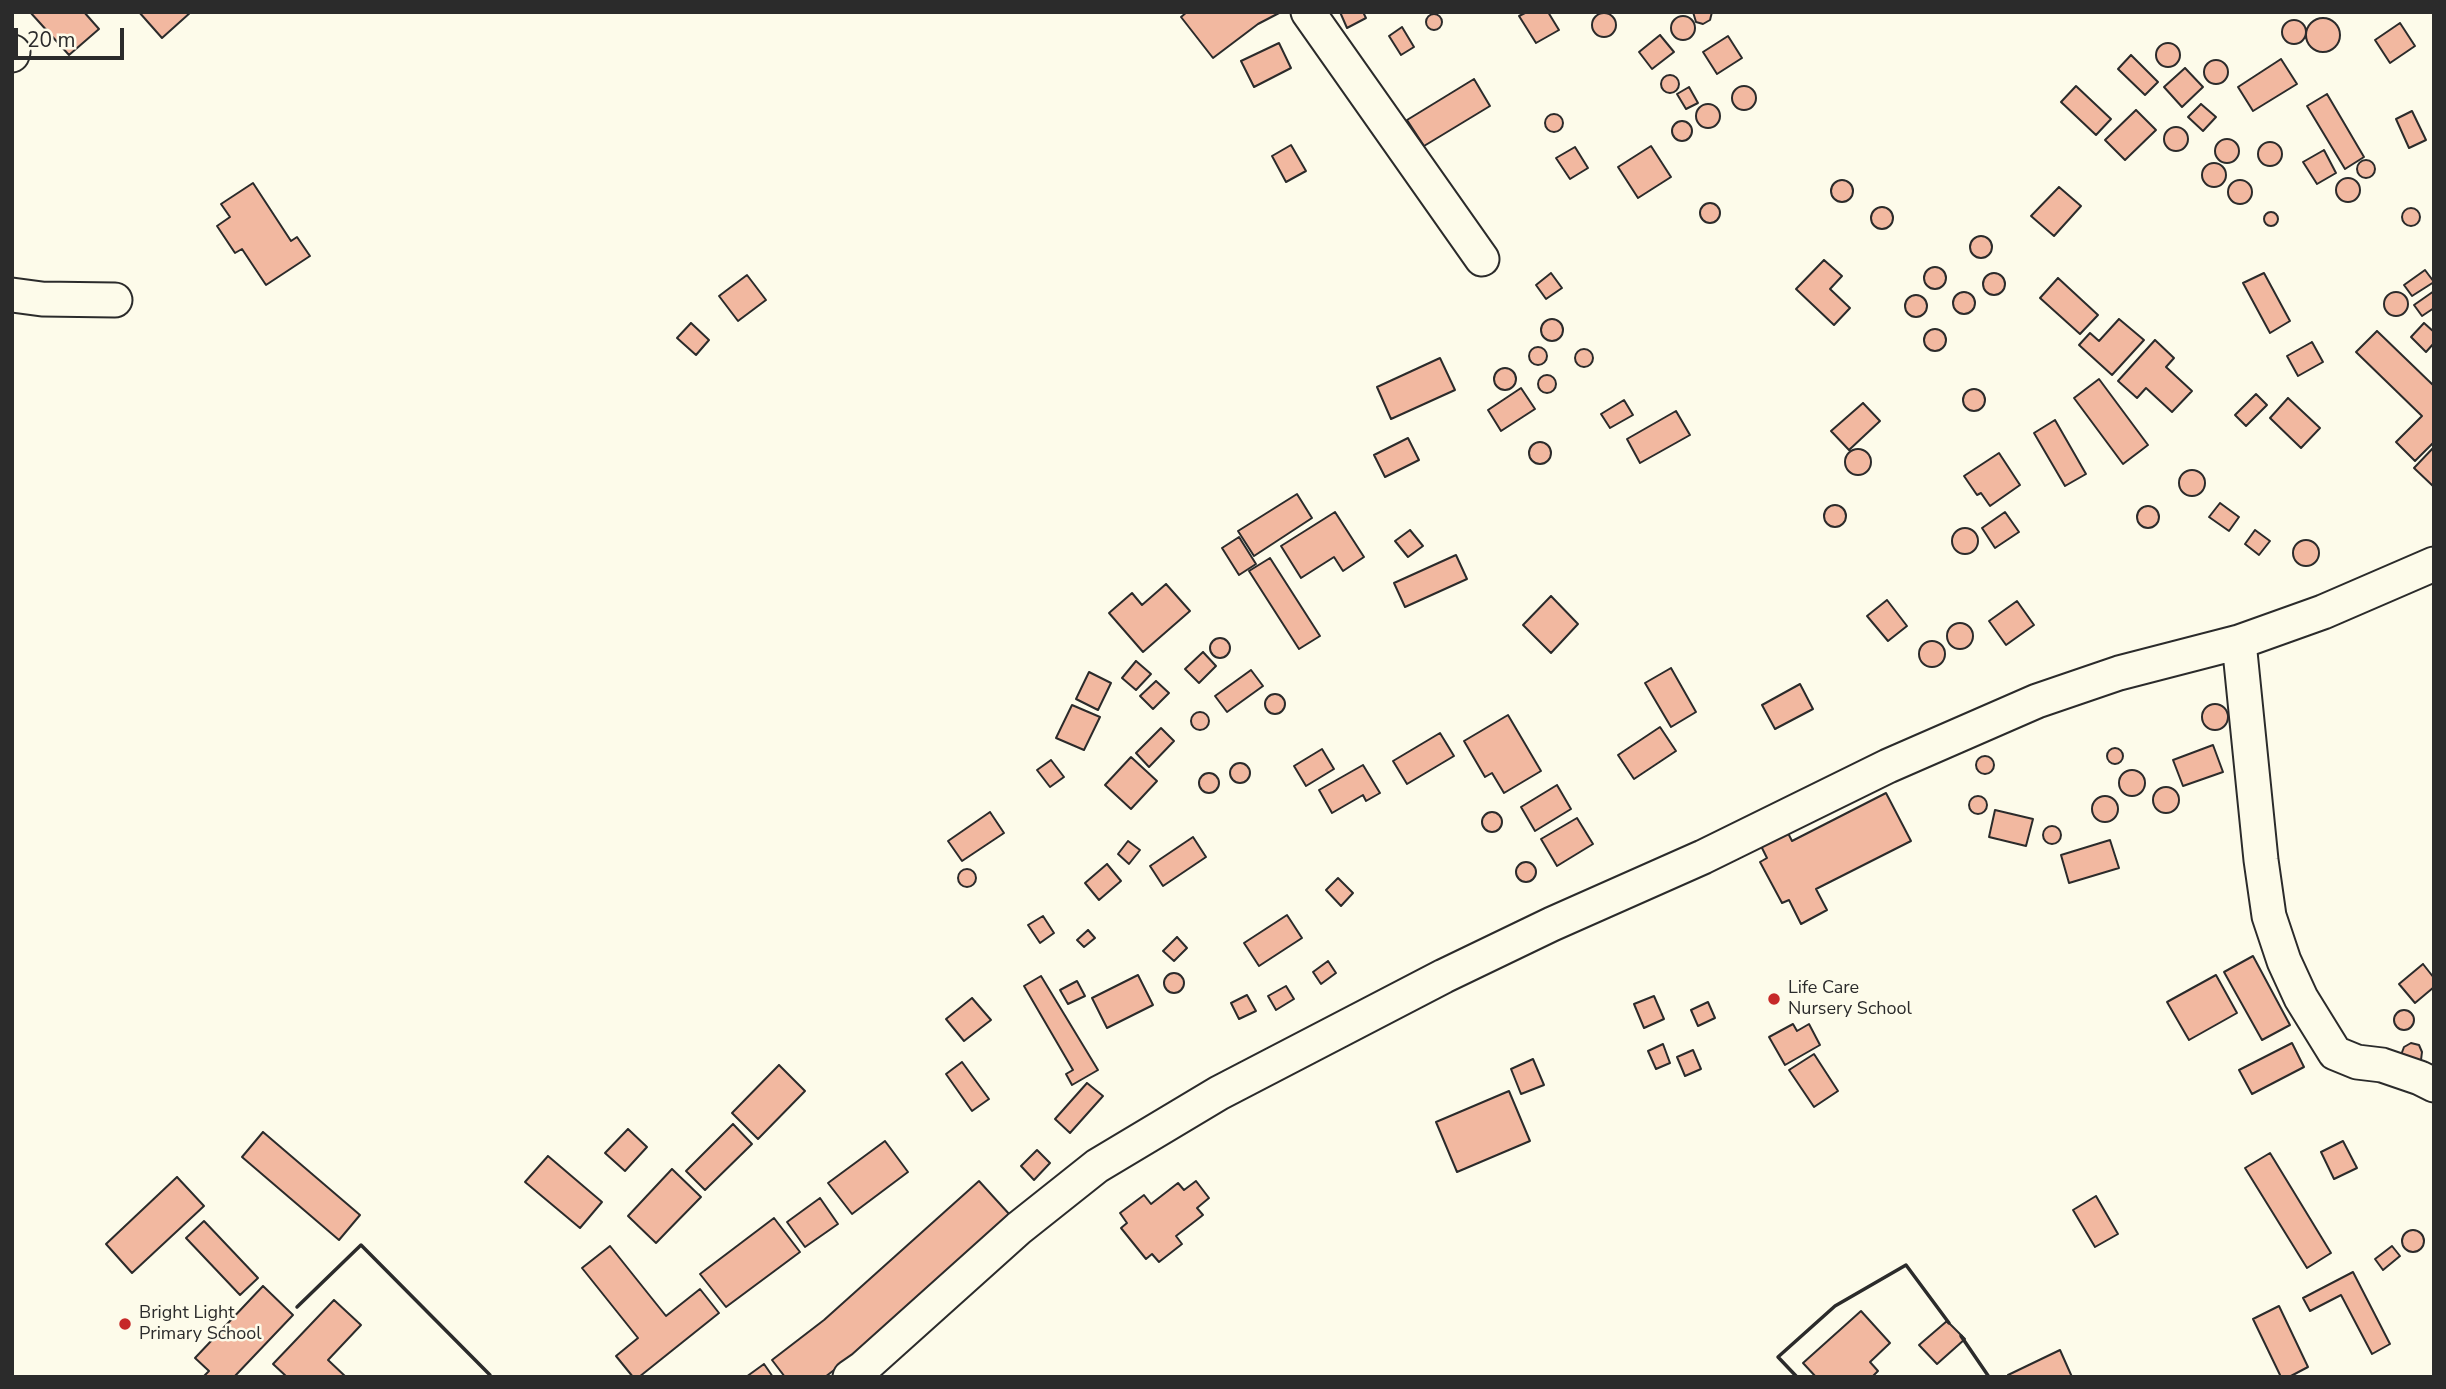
<!DOCTYPE html>
<html>
<head>
<meta charset="utf-8">
<style>
  body { margin:0 }
  #map { position:relative; width:2446px; height:1389px; overflow:hidden; background:#fdfbea; font-family:"Nunito Sans",sans-serif }
  canvas { display:block }
  .frame { position:absolute; inset:0; border:14px solid #2b2b2b; pointer-events:none }
  .scale { position:absolute; left:14px; top:28px; width:110px; height:32px; box-sizing:border-box; border:4px solid #2b2b2b; border-top:0; padding-left:9px; font-size:21px; line-height:24px; white-space:nowrap; color:#2b2b2b; -webkit-text-stroke:5px #fdfbea; paint-order:stroke }
</style>
</head>
<body>
<div id="map">
<canvas width="2446" height="1389"></canvas>
<div class="frame"></div>
<div class="scale">20 m</div>
</div>
<script>
const ctx = document.querySelector('canvas').getContext('2d');
ctx.lineJoin = 'round';
function fill(path, color) {
  ctx.fillStyle = color;
  ctx.fill(path, 'evenodd');
}
function poly(rows) {
  const path = new Path2D();
  for (const r of rows) {
    if (r.length === 3) {
      path.moveTo(r[0] + r[2], r[1]);
      path.arc(r[0], r[1], r[2], 0, 2 * Math.PI);
      continue;
    }
    path.moveTo(r[0], r[1]);
    for (let i = 2; i < r.length; i += 2) path.lineTo(r[i], r[i + 1]);
  }
  return path;
}
function strokePath(path, color, width, dash) {
  ctx.strokeStyle = color;
  ctx.lineWidth = width;
  ctx.lineCap = dash ? 'butt' : 'round';
  ctx.setLineDash(dash || []);
  ctx.stroke(path);
}
function drawText(font, color, halo, rows, align = 'center') {
  ctx.font = font + ' "Nunito Sans",sans-serif';
  ctx.lineWidth = 5;
  ctx.setLineDash([]);
  ctx.textBaseline = 'middle';
  ctx.strokeStyle = halo;
  ctx.fillStyle = color;
  for (const [text, x, y, turn = 0] of rows) {
    ctx.save();
    ctx.translate(x, y);
    ctx.rotate((+turn || 0) * Math.PI / 180);
    ctx.textAlign = isNaN(turn) ? turn : align;
    if (halo) ctx.strokeText(text, 0, 0);
    ctx.fillText(text, 0, 0);
    ctx.restore();
  }
}
const building = poly([
  [30,12,84,12,99,29,69,55,30,12],
  [139,12,191,12,162,38,139,12],
  [1187,12,1281,12,1258,24,1213,58,1181,17,1187,12],
  [1340,12,1363,12,1366,18,1347,28,1340,12],
  [1527,12,1548,12,1559,30,1536,43,1519,16,1527,12],
  [1693,12,1712,12,1710,20,1703,24,1696,22,1693,12],
  [1604,25,12],
  [1434,22,8],
  [1683,28,12],
  [2323,35,17],
  [2294,32,12],
  [2400,23,2415,46,2390,63,2375,40,2400,23],
  [1402,27,1414,47,1401,55,1389,36,1402,27],
  [1660,35,1674,52,1652,69,1639,52,1660,35],
  [1728,36,1742,58,1717,74,1703,52,1728,36],
  [1279,43,1291,68,1254,87,1241,61,1279,43],
  [2168,55,12],
  [2131,55,2158,82,2145,95,2118,69,2131,55],
  [2281,59,2297,84,2253,111,2238,87,2281,59],
  [2216,72,12],
  [2185,68,2203,87,2182,107,2164,87,2185,68],
  [1670,84,9],
  [1474,79,1490,106,1424,146,1407,120,1474,79],
  [1744,98,12],
  [2076,86,2111,119,2096,135,2061,102,2076,86],
  [1689,87,1698,103,1686,109,1677,94,1689,87],
  [2327,94,2364,157,2345,169,2307,106,2327,94],
  [1708,116,12],
  [2201,104,2216,117,2203,131,2188,117,2201,104],
  [2136,110,2156,130,2125,160,2105,140,2136,110],
  [2412,111,2426,140,2409,148,2396,119,2412,111],
  [1554,123,9],
  [1682,131,10],
  [2176,139,12],
  [2227,151,12],
  [2270,154,12],
  [1291,145,1306,171,1286,182,1272,156,1291,145],
  [1651,146,1671,177,1638,198,1618,167,1651,146],
  [1575,147,1588,168,1570,179,1556,158,1575,147],
  [2324,150,2336,173,2317,184,2303,162,2324,150],
  [2366,169,9],
  [2214,175,12],
  [2348,190,12],
  [1842,191,11],
  [2240,192,12],
  [253,183,291,241,297,237,310,256,266,285,242,249,235,253,217,226,230,217,221,204,253,183],
  [2059,187,2081,206,2054,236,2031,216,2059,187],
  [1710,213,10],
  [1882,218,11],
  [2411,217,9],
  [2271,219,7],
  [1981,247,11],
  [1824,260,1842,276,1830,289,1850,308,1834,325,1796,289,1824,260],
  [1935,278,11],
  [2425,270,2434,282,2412,296,2404,285,2425,270],
  [1994,284,11],
  [1551,273,1562,288,1546,299,1536,285,1551,273],
  [2264,273,2290,321,2270,333,2243,283,2264,273],
  [747,275,766,300,738,321,719,296,747,275],
  [2058,278,2098,315,2080,334,2040,298,2058,278],
  [2434,291,2434,308,2422,316,2414,305,2434,291],
  [1964,303,11],
  [2396,304,12],
  [1916,306,11],
  [2119,319,2144,340,2112,375,2079,345,2090,333,2099,341,2119,319],
  [1552,330,11],
  [691,323,709,340,696,355,677,338,691,323],
  [2424,323,2434,332,2434,343,2426,352,2411,337,2424,323],
  [1935,340,11],
  [2377,331,2434,386,2434,442,2415,461,2396,442,2422,416,2356,352,2377,331],
  [2155,340,2174,358,2166,367,2192,391,2172,412,2146,388,2137,398,2118,381,2155,340],
  [2312,342,2323,362,2298,376,2287,356,2312,342],
  [1538,356,9],
  [1584,358,9],
  [1440,358,1455,390,1391,419,1377,387,1440,358],
  [1505,379,11],
  [1547,384,9],
  [2099,379,2148,445,2123,464,2074,398,2099,379],
  [1521,388,1535,409,1501,431,1488,410,1521,388],
  [1974,400,11],
  [2256,394,2267,405,2246,426,2235,415,2256,394],
  [2288,398,2320,428,2301,448,2270,418,2288,398],
  [1624,400,1633,415,1610,428,1601,414,1624,400],
  [1863,403,1880,421,1849,450,1831,431,1863,403],
  [1676,411,1690,435,1640,463,1627,439,1676,411],
  [2055,420,2086,474,2065,486,2034,433,2055,420],
  [1408,438,1419,460,1385,477,1374,455,1408,438],
  [1540,453,11],
  [2434,447,2434,487,2414,468,2434,447],
  [1858,462,13],
  [1999,453,2020,485,1990,506,1981,493,1977,495,1964,476,1999,453],
  [2192,483,13],
  [1297,494,1312,518,1254,556,1238,531,1297,494],
  [2220,503,2239,517,2229,531,2209,517,2220,503],
  [1835,516,11],
  [2148,517,11],
  [1335,512,1364,557,1343,571,1334,557,1301,578,1281,546,1335,512],
  [2005,512,2019,532,1995,548,1982,528,2005,512],
  [1965,541,13],
  [1410,530,1423,546,1408,557,1395,541,1410,530],
  [2255,530,2270,541,2259,555,2245,544,2255,530],
  [1239,537,1256,564,1239,575,1222,548,1239,537],
  [2306,553,13],
  [1456,555,1467,579,1405,607,1394,583,1456,555],
  [1270,558,1320,636,1299,649,1249,571,1270,558],
  [1166,584,1190,611,1143,652,1109,613,1132,593,1142,605,1166,584],
  [1551,596,1578,624,1551,653,1523,625,1551,596],
  [1887,600,1907,626,1888,641,1867,616,1887,600],
  [2017,601,2034,625,2006,645,1989,621,2017,601],
  [1960,636,13],
  [1220,648,10],
  [1932,654,13],
  [1203,652,1216,666,1199,683,1185,669,1203,652],
  [1136,661,1151,674,1136,690,1122,678,1136,661],
  [1671,668,1696,712,1671,727,1645,683,1671,668],
  [1251,670,1263,686,1227,712,1215,696,1251,670],
  [1089,672,1111,683,1098,710,1076,699,1089,672],
  [1156,681,1169,693,1153,709,1140,696,1156,681],
  [1800,684,1813,709,1775,729,1762,705,1800,684],
  [1275,704,10],
  [2215,717,13],
  [1072,705,1100,717,1084,750,1056,738,1072,705],
  [1200,721,9],
  [1508,715,1541,771,1504,793,1492,773,1485,777,1464,741,1508,715],
  [1660,727,1676,751,1634,779,1618,755,1660,727],
  [1161,728,1174,741,1149,767,1136,753,1161,728],
  [1440,733,1454,756,1407,784,1393,761,1440,733],
  [2213,745,2223,772,2183,786,2173,760,2213,745],
  [2115,756,8],
  [1322,749,1334,769,1306,786,1294,766,1322,749],
  [1985,765,9],
  [1131,757,1157,781,1131,809,1105,785,1131,757],
  [1051,760,1064,777,1050,787,1037,770,1051,760],
  [1240,773,10],
  [1363,765,1380,793,1366,801,1363,795,1332,813,1319,790,1363,765],
  [2132,783,13],
  [1209,783,10],
  [1557,785,1571,809,1535,831,1521,807,1557,785],
  [2166,800,13],
  [1886,793,1911,841,1816,889,1827,910,1801,924,1789,900,1782,903,1760,862,1767,858,1760,844,1787,831,1792,841,1886,793],
  [1978,805,9],
  [2105,809,13],
  [1995,810,2033,819,2026,846,1989,837,1995,810],
  [990,812,1004,833,962,861,948,841,990,812],
  [1492,822,10],
  [1577,818,1593,844,1557,866,1541,839,1577,818],
  [2052,835,9],
  [1193,837,1206,857,1163,886,1150,866,1193,837],
  [2110,840,2119,868,2069,883,2061,855,2110,840],
  [1128,841,1140,850,1129,864,1118,854,1128,841],
  [1526,872,10],
  [1107,864,1121,881,1099,900,1085,883,1107,864],
  [967,878,9],
  [1338,878,1353,893,1341,906,1326,890,1338,878],
  [1287,915,1302,938,1259,966,1244,943,1287,915],
  [1043,916,1054,933,1040,943,1028,925,1043,916],
  [1088,930,1095,938,1084,947,1077,940,1088,930],
  [1177,937,1187,948,1174,961,1163,951,1177,937],
  [2253,956,2290,1025,2262,1040,2224,972,2253,956],
  [1328,961,1336,973,1321,984,1313,972,1328,961],
  [2423,964,2434,978,2434,987,2415,1003,2399,984,2423,964],
  [1174,983,10],
  [1138,975,1153,1005,1107,1028,1092,998,1138,975],
  [2216,975,2237,1013,2189,1040,2167,1002,2216,975],
  [1041,976,1098,1070,1072,1085,1066,1074,1073,1070,1024,986,1041,976],
  [1077,981,1085,996,1068,1004,1060,990,1077,981],
  [1286,986,1294,999,1276,1010,1268,996,1286,986],
  [1247,995,1256,1011,1239,1019,1231,1003,1247,995],
  [1654,996,1664,1019,1644,1028,1634,1004,1654,996],
  [972,998,991,1020,964,1041,946,1019,972,998],
  [1708,1002,1715,1018,1698,1026,1691,1010,1708,1002],
  [2404,1020,10],
  [1793,1024,1797,1031,1809,1024,1820,1045,1785,1065,1769,1037,1793,1024],
  [2292,1043,2304,1067,2252,1094,2239,1070,2292,1043],
  [2411,1043,2419,1045,2422,1052,2421,1060,2414,1064,2401,1055,2404,1047,2411,1043],
  [1663,1044,1670,1063,1656,1069,1648,1051,1663,1044],
  [1693,1050,1701,1069,1685,1076,1677,1057,1693,1050],
  [1814,1054,1838,1091,1814,1107,1789,1070,1814,1054],
  [1533,1059,1544,1085,1521,1094,1511,1069,1533,1059],
  [962,1062,989,1099,972,1111,946,1074,962,1062],
  [779,1065,805,1091,758,1139,732,1113,779,1065],
  [1087,1083,1103,1096,1070,1133,1055,1119,1087,1083],
  [1509,1091,1530,1141,1457,1172,1436,1122,1509,1091],
  [733,1124,752,1144,705,1190,686,1171,733,1124],
  [628,1129,647,1147,625,1171,605,1153,628,1129],
  [263,1132,360,1215,339,1240,242,1157,263,1132],
  [885,1141,908,1172,852,1214,828,1183,885,1141],
  [2343,1141,2357,1168,2334,1179,2321,1152,2343,1141],
  [1037,1150,1050,1163,1034,1180,1021,1166,1037,1150],
  [2270,1153,2331,1253,2307,1268,2245,1168,2270,1153],
  [548,1156,602,1202,580,1228,525,1182,548,1156],
  [672,1169,701,1197,656,1243,628,1216,672,1169],
  [177,1177,204,1206,132,1273,106,1244,177,1177],
  [979,1181,1010,1215,855,1354,825,1377,785,1377,772,1360,824,1320,979,1181],
  [1196,1181,1209,1198,1197,1208,1203,1215,1176,1236,1182,1244,1159,1262,1152,1254,1146,1259,1121,1228,1127,1223,1120,1213,1144,1195,1151,1204,1178,1183,1184,1190,1196,1181],
  [2096,1196,2118,1234,2095,1247,2073,1210,2096,1196],
  [820,1198,838,1224,805,1247,787,1222,820,1198],
  [774,1218,800,1252,726,1307,700,1274,774,1218],
  [204,1221,258,1278,240,1295,186,1238,204,1221],
  [2413,1241,11],
  [610,1246,666,1316,700,1289,719,1313,639,1377,633,1377,616,1356,638,1338,582,1268,610,1246],
  [2392,1246,2400,1256,2383,1270,2375,1259,2392,1246],
  [2353,1272,2390,1344,2372,1354,2341,1295,2310,1311,2303,1298,2353,1272],
  [263,1286,293,1315,234,1377,203,1377,209,1371,195,1358,263,1286],
  [334,1300,361,1325,328,1360,346,1377,287,1377,273,1364,334,1300],
  [2279,1306,2308,1367,2289,1377,2281,1377,2253,1319,2279,1306],
  [1861,1311,1890,1343,1870,1362,1878,1371,1872,1377,1816,1377,1803,1363,1861,1311],
  [1947,1321,1965,1339,1937,1364,1919,1345,1947,1321],
  [2060,1350,2072,1377,2009,1377,2008,1375,2060,1350],
  [764,1364,773,1377,746,1377,764,1364]
]);
const minor = poly([
  [1308,12,1482,259],
  [12,55,13,52],
  [12,295,42,299,115,300],
  [2239,642,2261,860,2269,916,2284,961,2301,998,2335,1053,2357,1062,2382,1065,2420,1078,2434,1085],
  [850,1377,863,1368,1019,1228,1097,1166,1219,1093,1444,976,1552,924,1703,857,1888,766,2037,701,2119,673,2239,642,2323,612,2434,564]
]);
const wall = poly([
  [297,1307,361,1245,490,1375,488,1377],
  [1961,1336,1989,1377],
  [1797,1377,1778,1357,1835,1306,1906,1265,1949,1323]
]);
const markers = [
  [1774,999,7,"#c62828"],
  [125,1324,7,"#c62828"]
];
const poiNames = [
  ["Life Care",1788,989],
  ["Nursery School",1788,1010],
  ["Bright Light",139,1314],
  ["Primary School",139,1335]
];
fill(building, '#f2b8a0');
strokePath(building, '#2b2b2b', 2);
strokePath(minor, '#2b2b2b', 37);
strokePath(minor, '#fdfbea', 33);
strokePath(wall, '#2b2b2b', 3.5);
for (const [x, y, r, color] of markers) {
  const dot = new Path2D();
  dot.arc(x, y, r, 0, 2 * Math.PI);
  ctx.fillStyle = color;
  ctx.fill(dot);
  strokePath(dot, '#fdfbea', 2.5);
}
drawText('18px', '#2b2b2b', '#fdfbea', poiNames, 'left');
</script>
</body>
</html>
